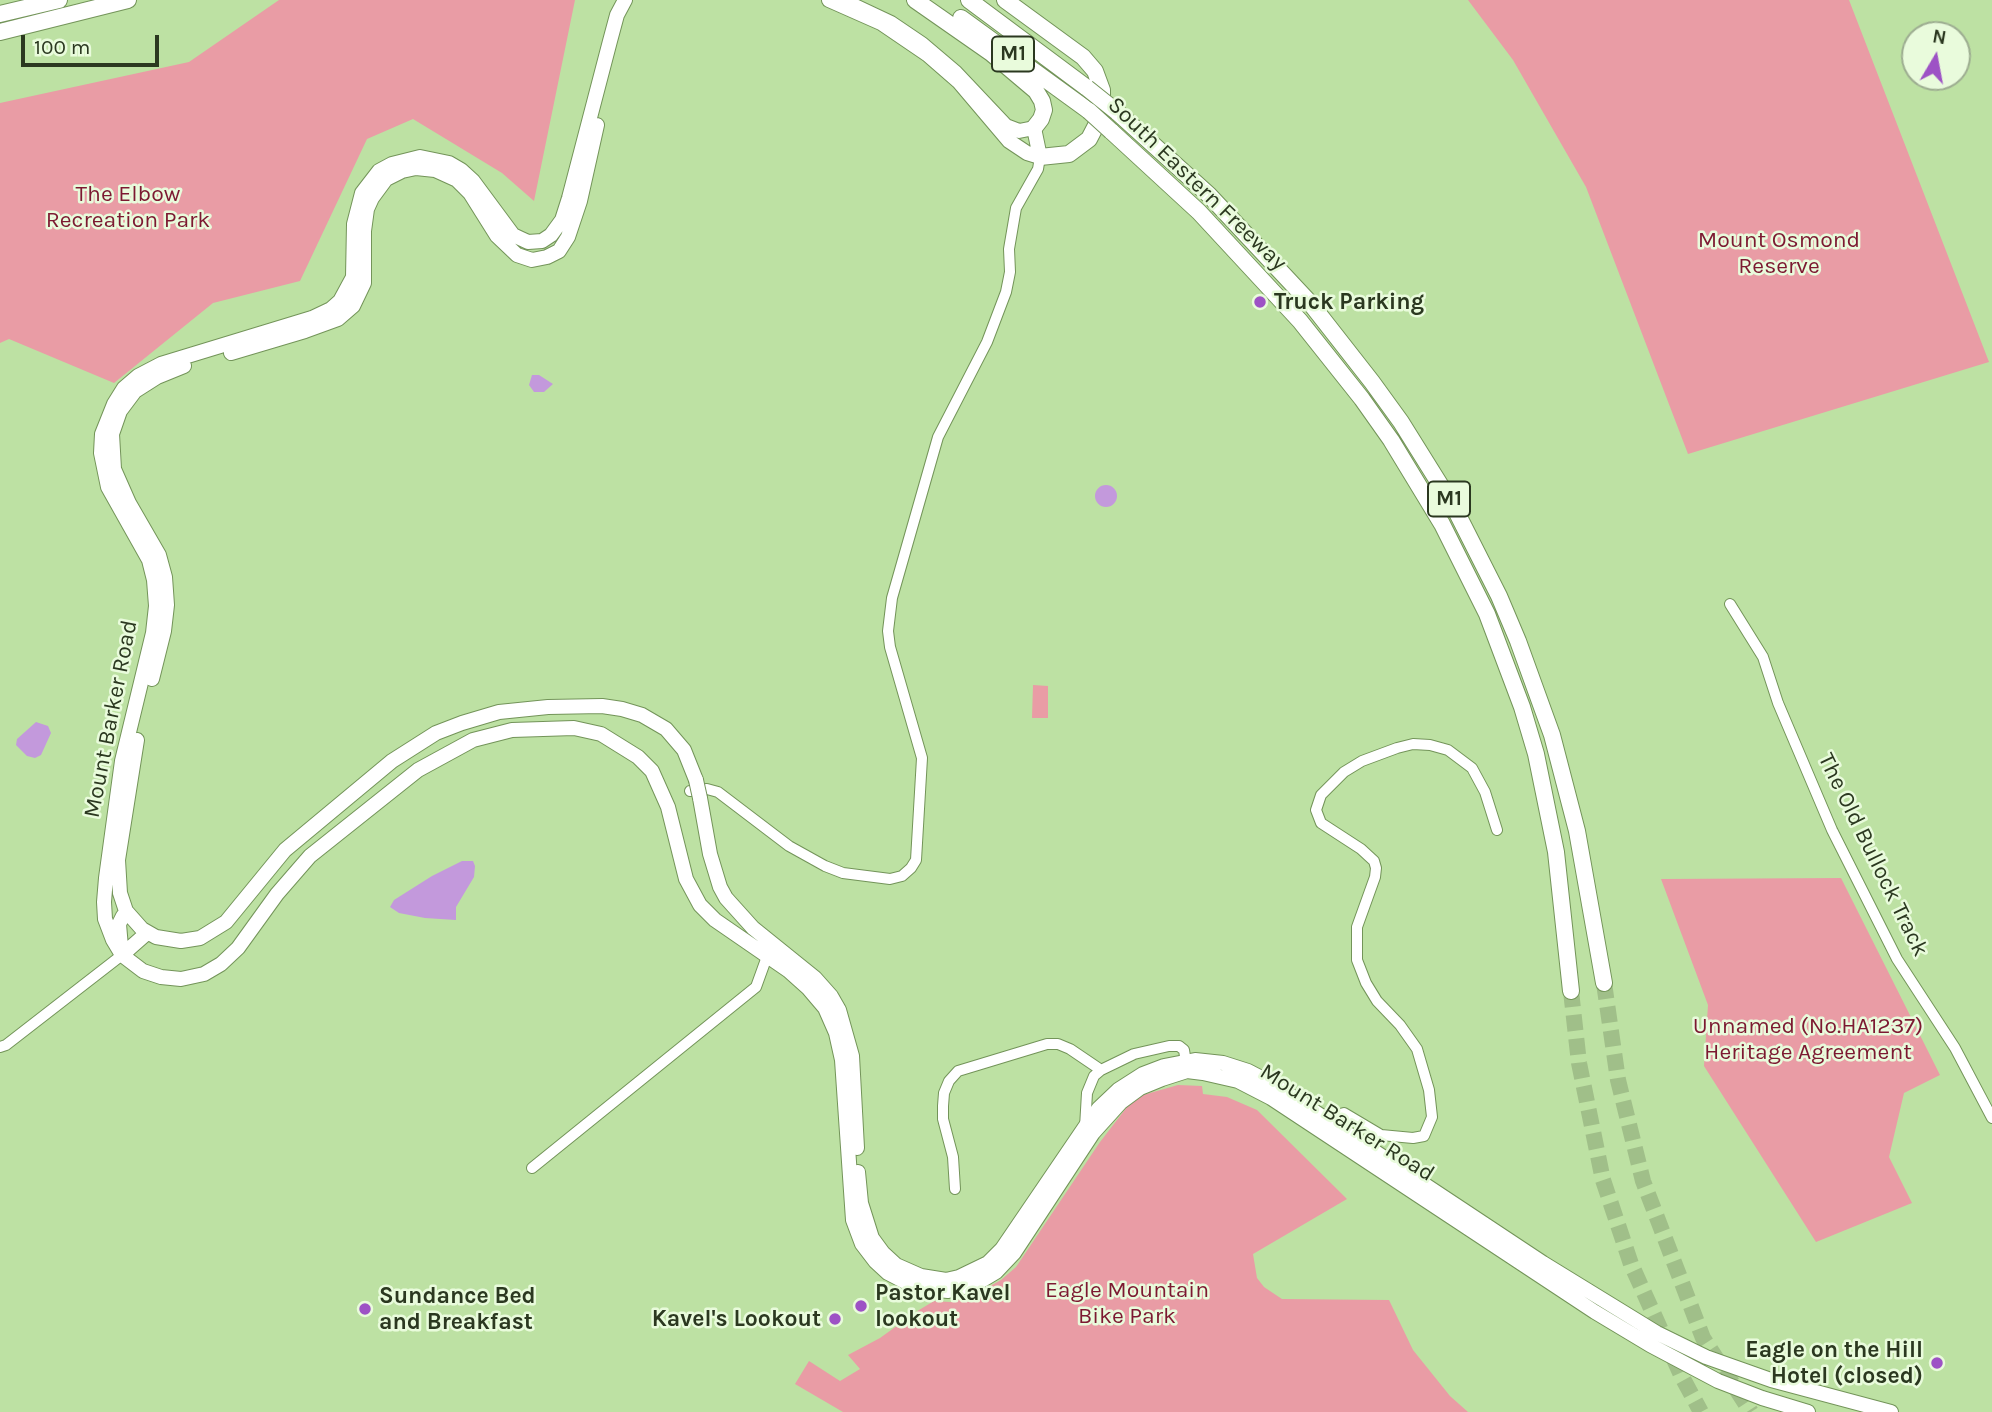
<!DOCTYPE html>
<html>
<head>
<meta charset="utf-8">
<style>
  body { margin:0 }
  #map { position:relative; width:1992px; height:1412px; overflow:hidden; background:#bde1a3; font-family:Karla,sans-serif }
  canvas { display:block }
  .north { position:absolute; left:1901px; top:21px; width:70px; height:70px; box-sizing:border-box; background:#e9fbdc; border:2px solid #9dad91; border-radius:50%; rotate:10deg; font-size:19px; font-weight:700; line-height:28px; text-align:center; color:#2b3820 }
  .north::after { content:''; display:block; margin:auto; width:24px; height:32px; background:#9d52c5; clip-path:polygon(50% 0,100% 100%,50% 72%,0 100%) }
  .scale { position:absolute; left:21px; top:35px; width:138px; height:32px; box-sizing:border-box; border:4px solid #2b3820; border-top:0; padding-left:9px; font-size:21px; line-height:24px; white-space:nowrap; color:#2b3820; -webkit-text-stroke:5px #e9fbdc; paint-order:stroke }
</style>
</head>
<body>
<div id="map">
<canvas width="1992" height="1412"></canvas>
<div class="north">N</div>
<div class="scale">100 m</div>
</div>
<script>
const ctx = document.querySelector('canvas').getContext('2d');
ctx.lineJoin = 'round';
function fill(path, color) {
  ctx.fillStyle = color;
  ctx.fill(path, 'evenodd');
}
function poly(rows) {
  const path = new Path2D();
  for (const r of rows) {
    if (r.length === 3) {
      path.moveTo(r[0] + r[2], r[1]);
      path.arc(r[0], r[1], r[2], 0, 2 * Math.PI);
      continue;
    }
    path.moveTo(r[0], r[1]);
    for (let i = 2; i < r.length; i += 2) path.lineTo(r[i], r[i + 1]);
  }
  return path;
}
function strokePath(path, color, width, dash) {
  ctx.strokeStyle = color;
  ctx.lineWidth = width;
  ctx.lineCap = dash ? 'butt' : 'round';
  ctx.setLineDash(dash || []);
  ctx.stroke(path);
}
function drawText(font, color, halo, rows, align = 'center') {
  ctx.font = font + ' Karla,sans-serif';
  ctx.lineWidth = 5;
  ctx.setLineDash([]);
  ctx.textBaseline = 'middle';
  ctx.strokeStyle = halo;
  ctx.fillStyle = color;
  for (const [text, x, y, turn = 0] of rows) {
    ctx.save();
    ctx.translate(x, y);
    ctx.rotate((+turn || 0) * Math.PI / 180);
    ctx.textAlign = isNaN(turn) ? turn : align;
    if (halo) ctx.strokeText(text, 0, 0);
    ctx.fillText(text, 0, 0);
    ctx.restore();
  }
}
const green = poly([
  [279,0,575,0,534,201,502,173,413,119,367,139,300,281,213,303,114,383,9,339,0,343,0,103,189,62],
  [1468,0,1849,0,1989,362,1688,454,1586,187,1513,60],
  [1033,685,1048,686,1048,718,1032,718],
  [1841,878,1940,1075,1904,1093,1889,1157,1912,1203,1816,1242,1704,1066,1708,1005,1661,879],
  [1178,1085,1202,1086,1203,1094,1227,1097,1257,1110,1347,1199,1253,1254,1257,1278,1264,1287,1282,1299,1389,1300,1413,1350,1450,1396,1468,1412,843,1412,795,1384,809,1361,840,1381,860,1369,848,1355,880,1338,919,1310,934,1301,950,1302,976,1294,1001,1280,1016,1267,1100,1142,1127,1107,1143,1095]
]);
const water = poly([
  [532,375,539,375,553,384,544,392,534,392,529,385],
  [1106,496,11],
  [36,722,48,726,51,733,41,755,35,758,27,756,16,745,17,739],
  [462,861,473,861,475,866,474,877,456,907,456,920,425,918,399,913,390,907,394,900,432,876]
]);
const highwayTunnel = poly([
  [1604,983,1618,1080,1643,1181,1703,1338,1751,1412],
  [1571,991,1579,1063,1603,1180,1631,1264,1682,1377,1701,1412]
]);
const minor = poly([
  [1730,604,1763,657,1778,703,1832,830,1897,959,1955,1048,1992,1118],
  [690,791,707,789,718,792,789,846,825,866,843,873,890,879,902,876,911,868,916,860,922,758,890,647,888,631,892,598,938,437,987,342,1006,292,1010,272,1009,249,1016,208,1038,169,1040,157],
  [0,1047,6,1045,122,955],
  [1322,1124,1330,1117,1344,1113,1381,1135,1413,1138,1424,1136,1432,1117,1429,1090,1417,1049,1400,1025,1377,1001,1366,983,1357,960,1357,927,1375,877,1376,868,1374,861,1361,849,1321,823,1316,810,1321,795,1344,772,1362,761,1397,748,1413,744,1430,745,1448,750,1472,768,1485,792,1497,830],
  [1085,1127,1087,1093,1094,1076,1101,1070,1134,1054,1169,1046,1179,1046,1184,1050,1187,1069],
  [532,1168,756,987,769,951],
  [955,1189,953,1157,943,1119,943,1106,944,1093,949,1081,958,1071,1047,1044,1058,1044,1070,1049,1101,1070]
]);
const major = poly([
  [625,0,617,15,610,41,569,198,562,220,551,235,542,241,528,242,513,235,473,181,461,170,449,163,420,157,392,164,379,171,362,193,354,224,353,277,340,301,331,309,312,318,161,364,138,376,124,388,114,404,102,434,101,453,108,487,149,560,154,580,156,606,153,633,122,761,106,878,104,902,105,919,113,940,122,955,143,971,161,977,181,979,204,974,221,964,238,948,277,894,310,856,418,770,473,740,512,730,574,728,601,734,638,757,652,771,668,807,686,879,700,905,715,920,789,971,808,988,825,1008,836,1033,842,1060,853,1220,862,1244,875,1261,888,1273,917,1288,948,1291,976,1284,996,1272,1014,1253,1093,1133,1121,1102,1140,1088,1162,1079,1187,1071,1203,1073,1238,1081,1271,1098,1595,1312,1650,1345,1718,1381,1762,1398,1808,1412],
  [829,0,881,23,928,55,959,82,1009,141,1027,153,1040,157,1034,128,1019,131,1006,126,955,72,922,44,891,23,842,0],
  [231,353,305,331,338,319,353,306,364,283,364,231,367,209,372,198,386,179,402,171,416,168,435,170,457,180,470,193,497,236,517,255,532,260,547,257,559,251,568,237,580,201,597,125],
  [152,679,164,631,167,605,165,577,159,555,129,503,114,469,112,434,120,411,135,391,157,377,184,366],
  [137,740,118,860,120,893,126,911,142,929,156,937,181,941,200,938,226,922,285,850,392,761,436,733,462,723,499,712,548,707,602,706,622,709,642,715,666,729,684,750,696,780],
  [700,798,710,854,720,887,726,898,753,928,815,978,831,996,839,1010,852,1056,857,1148],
  [121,947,119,924,123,916,128,914],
  [122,955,147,933],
  [858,1172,861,1203,867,1222,872,1238,883,1253,896,1265,921,1276,946,1280,959,1277,988,1263,1002,1249,1085,1127,1099,1108,1118,1090,1143,1074,1164,1066,1195,1060,1223,1063,1248,1071,1273,1084,1543,1263,1657,1333,1706,1357,1771,1380,1891,1412]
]);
const highway = poly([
  [915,0,991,53,1036,91,1042,101,1044,110,1041,119,1034,128],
  [969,0,1087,88],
  [1005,0,1083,57,1095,71,1102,90,1102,114,1089,139,1069,154,1040,157],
  [0,14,59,0],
  [961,18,1089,111],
  [0,32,128,0],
  [1117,112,1209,195,1311,304,1372,382,1401,422,1454,507,1499,596,1518,641,1552,735,1577,831,1604,983],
  [1111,131,1199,212,1300,321,1362,399,1391,440,1442,524,1487,614,1522,707,1536,754,1556,852,1571,991]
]);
const majorBridge = poly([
  [696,780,700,798]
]);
const highwayBridge = poly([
  [1087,88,1117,112],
  [1089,111,1111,131]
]);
const markers = [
  [1260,302,7,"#9d52c5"],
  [861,1306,7,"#9d52c5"],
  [365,1309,7,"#9d52c5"],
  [835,1319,7,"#9d52c5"],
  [1937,1363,7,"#9d52c5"]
];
const shields = [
  [1013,54,42],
  [1449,499,42]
];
const shieldNames = [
  ["M1",1013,54],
  ["M1",1449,499]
];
const streetNames = [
  ["South Eastern Freeway",1197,184,44],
  ["Mount Barker Road",111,719,-79],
  ["The Old Bullock Track",1873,855,64],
  ["Mount Barker Road",1347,1123,32]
];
const parkNames = [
  ["The Elbow",128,194],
  ["Recreation Park",128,220],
  ["Mount Osmond",1779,240],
  ["Reserve",1779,266],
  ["Unnamed (No.HA1237)",1808,1026],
  ["Heritage Agreement",1808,1052],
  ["Eagle Mountain",1127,1290],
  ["Bike Park",1127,1316]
];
const poiNames = [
  ["Truck Parking",1274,302],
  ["Pastor Kavel",875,1293],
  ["lookout",875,1319],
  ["Sundance Bed",379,1296],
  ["and Breakfast",379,1322],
  ["Kavel's Lookout",821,1319,"right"],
  ["Eagle on the Hill",1923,1350,"right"],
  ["Hotel (closed)",1923,1376,"right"]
];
fill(green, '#e99ca5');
fill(water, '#c399dc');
strokePath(highwayTunnel, '#a0bf89', 16, [16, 8]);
strokePath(minor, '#739459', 12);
strokePath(major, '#739459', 16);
strokePath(highway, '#739459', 18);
strokePath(minor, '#fff', 10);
strokePath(major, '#fff', 14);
strokePath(highway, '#fff', 16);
strokePath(majorBridge, '#739459', 16, []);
strokePath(highwayBridge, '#739459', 18, []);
strokePath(majorBridge, '#fff', 14);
strokePath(highwayBridge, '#fff', 16);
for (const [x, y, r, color] of markers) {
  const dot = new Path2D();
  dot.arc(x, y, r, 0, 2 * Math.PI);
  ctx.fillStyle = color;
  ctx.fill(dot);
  strokePath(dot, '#e9fbdc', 2.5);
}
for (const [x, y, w] of shields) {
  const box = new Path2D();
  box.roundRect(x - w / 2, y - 17.5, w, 35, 5);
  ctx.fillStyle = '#e9fbdc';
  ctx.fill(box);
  strokePath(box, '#2b3820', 2);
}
drawText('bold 21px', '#2b3820', null, shieldNames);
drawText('23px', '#2b3820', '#e9fbdc', streetNames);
drawText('23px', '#7c1931', '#e9fbdc', parkNames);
drawText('bold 23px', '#2b3820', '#e9fbdc', poiNames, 'left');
</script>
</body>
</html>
